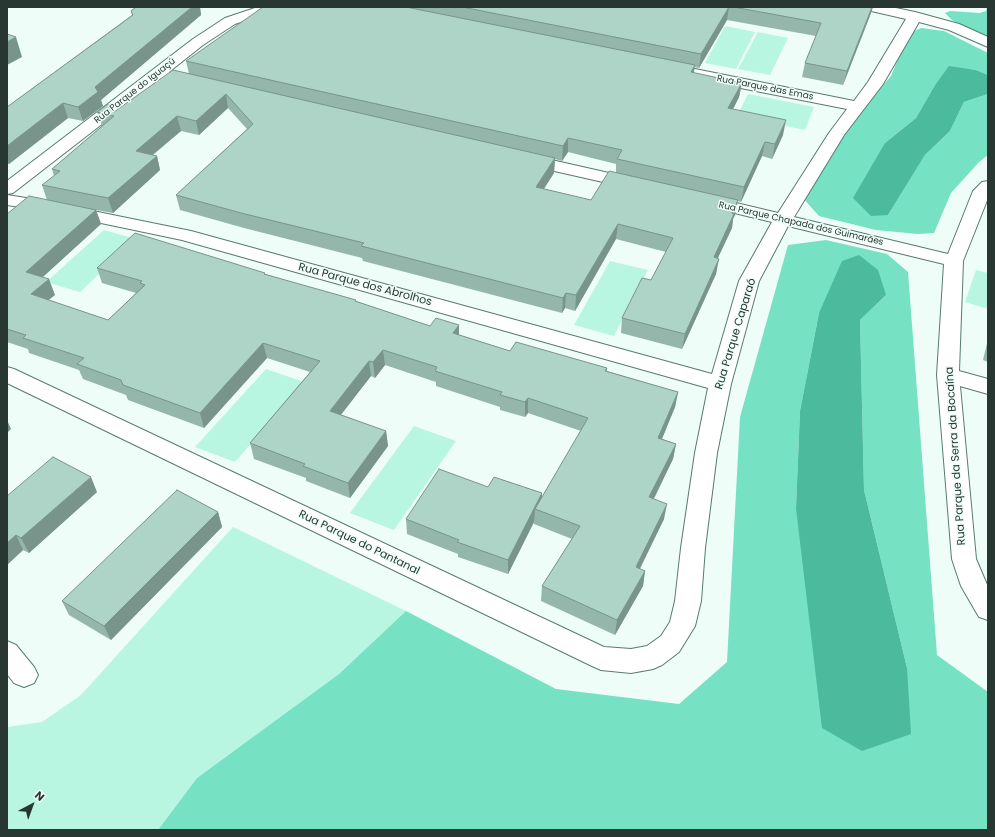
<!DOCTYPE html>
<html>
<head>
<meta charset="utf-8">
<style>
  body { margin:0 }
  #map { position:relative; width:995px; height:837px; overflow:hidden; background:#eefdf8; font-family:Poppins,sans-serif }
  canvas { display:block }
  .frame { position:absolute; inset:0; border:8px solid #283732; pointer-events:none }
  .north { position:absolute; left:12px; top:785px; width:40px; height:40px; -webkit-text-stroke:3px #eefdf8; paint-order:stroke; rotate:41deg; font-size:11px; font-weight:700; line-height:16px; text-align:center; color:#283732 }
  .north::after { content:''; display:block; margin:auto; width:14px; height:18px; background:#283732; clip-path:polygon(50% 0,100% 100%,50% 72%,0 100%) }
</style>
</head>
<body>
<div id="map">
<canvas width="995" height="837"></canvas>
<div class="frame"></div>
<div class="north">N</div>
</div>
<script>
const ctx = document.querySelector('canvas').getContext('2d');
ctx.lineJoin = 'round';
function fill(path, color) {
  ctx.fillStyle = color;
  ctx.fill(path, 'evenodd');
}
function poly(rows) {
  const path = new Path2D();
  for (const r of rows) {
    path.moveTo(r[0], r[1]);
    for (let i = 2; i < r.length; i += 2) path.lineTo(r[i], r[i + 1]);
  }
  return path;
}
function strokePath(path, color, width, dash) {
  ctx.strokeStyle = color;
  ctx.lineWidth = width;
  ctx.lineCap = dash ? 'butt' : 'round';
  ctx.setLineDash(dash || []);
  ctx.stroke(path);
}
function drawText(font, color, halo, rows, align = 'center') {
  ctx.font = font + ' Poppins,sans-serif';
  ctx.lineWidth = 3;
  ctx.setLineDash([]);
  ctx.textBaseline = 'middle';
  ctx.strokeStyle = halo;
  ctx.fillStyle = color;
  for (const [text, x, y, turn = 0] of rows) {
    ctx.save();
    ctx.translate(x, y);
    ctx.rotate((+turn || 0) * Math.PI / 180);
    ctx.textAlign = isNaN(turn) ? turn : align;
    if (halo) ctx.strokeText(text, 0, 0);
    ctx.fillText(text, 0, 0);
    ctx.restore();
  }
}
const green = poly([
  [725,26,755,32,736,69,705,63],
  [758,32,788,38,770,75,738,69],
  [748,94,814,107,805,130,737,116],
  [104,230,136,239,80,292,46,282],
  [610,261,648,270,614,336,574,325],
  [976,270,988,273,988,309,965,302],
  [266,369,304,382,235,462,195,447],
  [414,426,456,441,394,530,350,513],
  [233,527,406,611,339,674,197,778,158,830,7,830,7,727,42,722,81,695]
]);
const forest = poly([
  [987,7,988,7,988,41,952,20,945,13,950,11,980,13,986,11],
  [921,28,944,31,988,53,988,75,976,70,949,67,935,85,916,118,885,143,888,215,925,155,950,131,964,102,988,94,988,155,979,162,951,193,934,233,918,234,876,230,819,216,802,197,856,117,891,76,908,34],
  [826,240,887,254,908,272,937,655,988,692,988,830,158,830,197,778,339,674,406,611,556,689,679,704,727,662,740,417,788,245],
  [886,295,860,320,864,490,907,668,796,508,800,411,819,313]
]);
const water = poly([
  [949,66,976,70,988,75,988,94,964,102,950,131,925,155,888,215,871,216,853,198,885,143,916,118,935,85],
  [859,255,878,270,886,295,860,320,864,490,907,668,911,734,862,751,822,728,796,508,800,411,819,313,842,261]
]);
const street = poly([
  [258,7,279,7,277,10,235,24,203,45,169,72,201,80,204,83,201,86,196,88,160,79,13,193,7,194,7,181,193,39,225,18,258,7],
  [865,7,891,7,915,12,959,24,988,37,988,47,949,30,919,22,883,84,844,135,794,217,948,254,973,191,982,182,988,181,988,198,963,261,959,371,988,379,988,394,960,386,976,559,988,587,988,620,979,617,961,586,952,559,937,375,944,264,788,226,759,281,731,384,717,453,705,548,701,601,695,626,679,652,662,665,653,669,631,673,601,670,592,666,7,383,7,367,14,369,604,647,631,649,647,646,661,636,670,622,675,601,681,548,695,453,708,388,182,240,39,210,7,205,7,195,39,200,191,231,712,374,739,281,772,222,701,205,698,201,701,197,707,196,778,213,829,133,847,109,695,79,690,77,687,74,690,71,695,69,854,101,868,82,906,19,867,10,865,7],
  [525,154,640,180,643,184,640,188,634,189,519,163,517,159,519,155,525,154],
  [7,641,16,645,34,667,38,675,34,683,24,687,14,683,7,674,7,641]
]);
const wall = poly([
  [136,7,200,7,201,15,101,100,103,106,83,121,68,118,9,164,7,164,7,107,132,15,131,11],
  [362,7,873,7,871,13,843,85,802,77,805,63,816,36,727,20,699,68,694,67,694,73,742,83,739,97,733,109,783,135,772,159,762,156,741,202,738,201,735,215,733,219,732,228,718,258,716,274,682,349,621,333,622,318,651,280,666,252,616,239,575,311,565,308,562,313,363,261,362,258,244,228,180,210,176,195,247,129,228,108,199,135,181,131,153,155,157,156,160,170,113,213,96,210,101,224,42,277,55,295,48,300,108,320,136,293,102,283,97,268,265,274,356,302,430,326,459,325,459,335,510,351,607,368,607,371,678,392,675,407,662,439,676,444,673,459,654,499,664,519,640,569,645,571,643,586,615,635,541,601,542,586,572,539,534,524,534,522,508,574,458,557,458,554,407,534,406,519,488,487,542,493,542,497,581,431,528,413,525,417,500,410,500,407,436,386,436,382,385,365,375,378,371,376,341,415,386,431,388,446,350,498,306,481,306,478,254,459,250,443,310,372,267,358,204,428,128,400,126,395,83,379,79,370,29,353,28,349,7,342,7,214,47,200,42,185,54,176,52,169,102,126,97,112,114,112,189,74,186,61],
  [568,152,616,164,616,172,591,200,544,189,554,173,555,159,562,161],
  [988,339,988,362,983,360],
  [97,492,29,553,23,550,7,565,7,496],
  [218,512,222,527,111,640,69,615,62,601]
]);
const shadedWall = poly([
  [192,7,200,7,201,15,101,100,103,106,83,121,78,107,95,87],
  [729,7,727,20,699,68,701,54],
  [872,7,873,7,871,13,843,85,847,71],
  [16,37,22,57,7,65,7,42],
  [695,65,693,79,691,72],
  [742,83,739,97,726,123,728,108],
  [226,94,228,108,199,135,196,121],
  [63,103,68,118,9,164,7,160,7,146],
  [177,116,181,131,140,165,136,151],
  [786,120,783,135,772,159,775,144],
  [568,138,568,152,562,161,563,146],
  [765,142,762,156,741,202,744,187],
  [157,156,160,170,113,213,108,198],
  [555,158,554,173,535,202,536,187],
  [738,200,735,215,733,219,732,228,711,272,714,257,732,213],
  [96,210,101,224,32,287,26,272],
  [618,224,616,239,575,311,576,295],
  [719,259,716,274,682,349,685,334],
  [49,279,55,295,37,309,31,294],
  [566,293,565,308,562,313,563,298],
  [459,325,459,340,453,333],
  [263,343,267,358,204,428,200,413],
  [383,350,385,365,375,378,373,362],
  [369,361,371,376,332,426,330,411],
  [678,392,675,407,656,453,658,438],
  [528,398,528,413,525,417,525,402],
  [7,420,11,429,7,433],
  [386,431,388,446,350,498,348,483],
  [676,444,673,459,647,512,649,497],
  [91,477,97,492,29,553,21,538],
  [542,493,541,508,535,509,534,522,508,574,508,560],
  [667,504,664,519,633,582,636,567],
  [218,512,222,527,111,640,104,626],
  [16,535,23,550,7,565,7,543],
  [645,571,643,586,615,635,617,620]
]);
const building = poly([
  [136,7,192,7,95,87,98,92,78,107,63,103,7,146,7,107,133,15,131,11,136,7],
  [263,7,406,7,695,65,691,72,742,83,728,108,786,120,775,144,765,142,744,187,617,159,622,150,568,138,563,146,186,61,263,7],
  [462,7,729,7,701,54,462,7],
  [733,7,872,7,847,71,805,63,821,23,733,7],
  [7,34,16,37,7,42,7,34],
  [173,70,555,158,536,187,591,200,609,171,738,200,732,213,734,214,714,257,719,259,685,334,622,318,642,278,651,280,673,238,618,224,576,295,566,293,563,298,361,246,364,243,241,213,176,195,253,124,226,94,196,121,177,116,136,151,157,156,108,198,42,185,60,171,52,169,114,116,97,112,108,104,114,112,173,70],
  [29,196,96,210,26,272,49,279,31,294,108,320,145,285,140,283,142,281,97,268,135,233,265,273,264,274,356,300,355,301,430,326,436,318,459,325,453,333,510,351,516,342,607,368,605,371,678,392,658,438,676,444,649,497,667,504,636,567,645,571,617,620,542,586,580,526,535,509,588,418,528,398,525,402,500,395,502,392,435,371,437,367,383,350,373,362,369,361,330,411,386,431,348,483,303,466,305,464,250,443,320,361,263,343,200,413,123,385,121,380,77,364,84,358,23,338,26,335,7,329,7,214,29,196],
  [53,457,91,477,21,538,16,535,7,543,7,496,53,457],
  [439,469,488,487,494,477,542,493,508,560,457,542,459,540,406,519,439,469],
  [177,490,218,512,104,626,62,601,177,490]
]);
const farStreetnames = [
  ["Rua Parque das Emas",765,88,11],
  ["Rua Parque do Iguaçú",135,91,-38],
  ["Rua Parque Chapada dos Guimarães",801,224,13]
];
const streetNames = [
  ["Rua Parque dos Abrolhos",365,285,15],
  ["Rua Parque Caparaó",736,334,-73],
  ["Rua Parque da Serra da Bocaína",956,456,-94],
  ["Rua Parque do Pantanal",359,543,26]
];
fill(green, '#b8f6e2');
fill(forest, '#76e1c3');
fill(water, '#4bba9d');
strokePath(street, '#577b70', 2);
fill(street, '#fff');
fill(wall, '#95b6ab');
fill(shadedWall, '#79948b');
fill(building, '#add4c7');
strokePath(building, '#79948b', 1);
drawText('9px', '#283732', '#eefdf8', farStreetnames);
drawText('11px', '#283732', '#eefdf8', streetNames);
</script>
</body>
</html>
